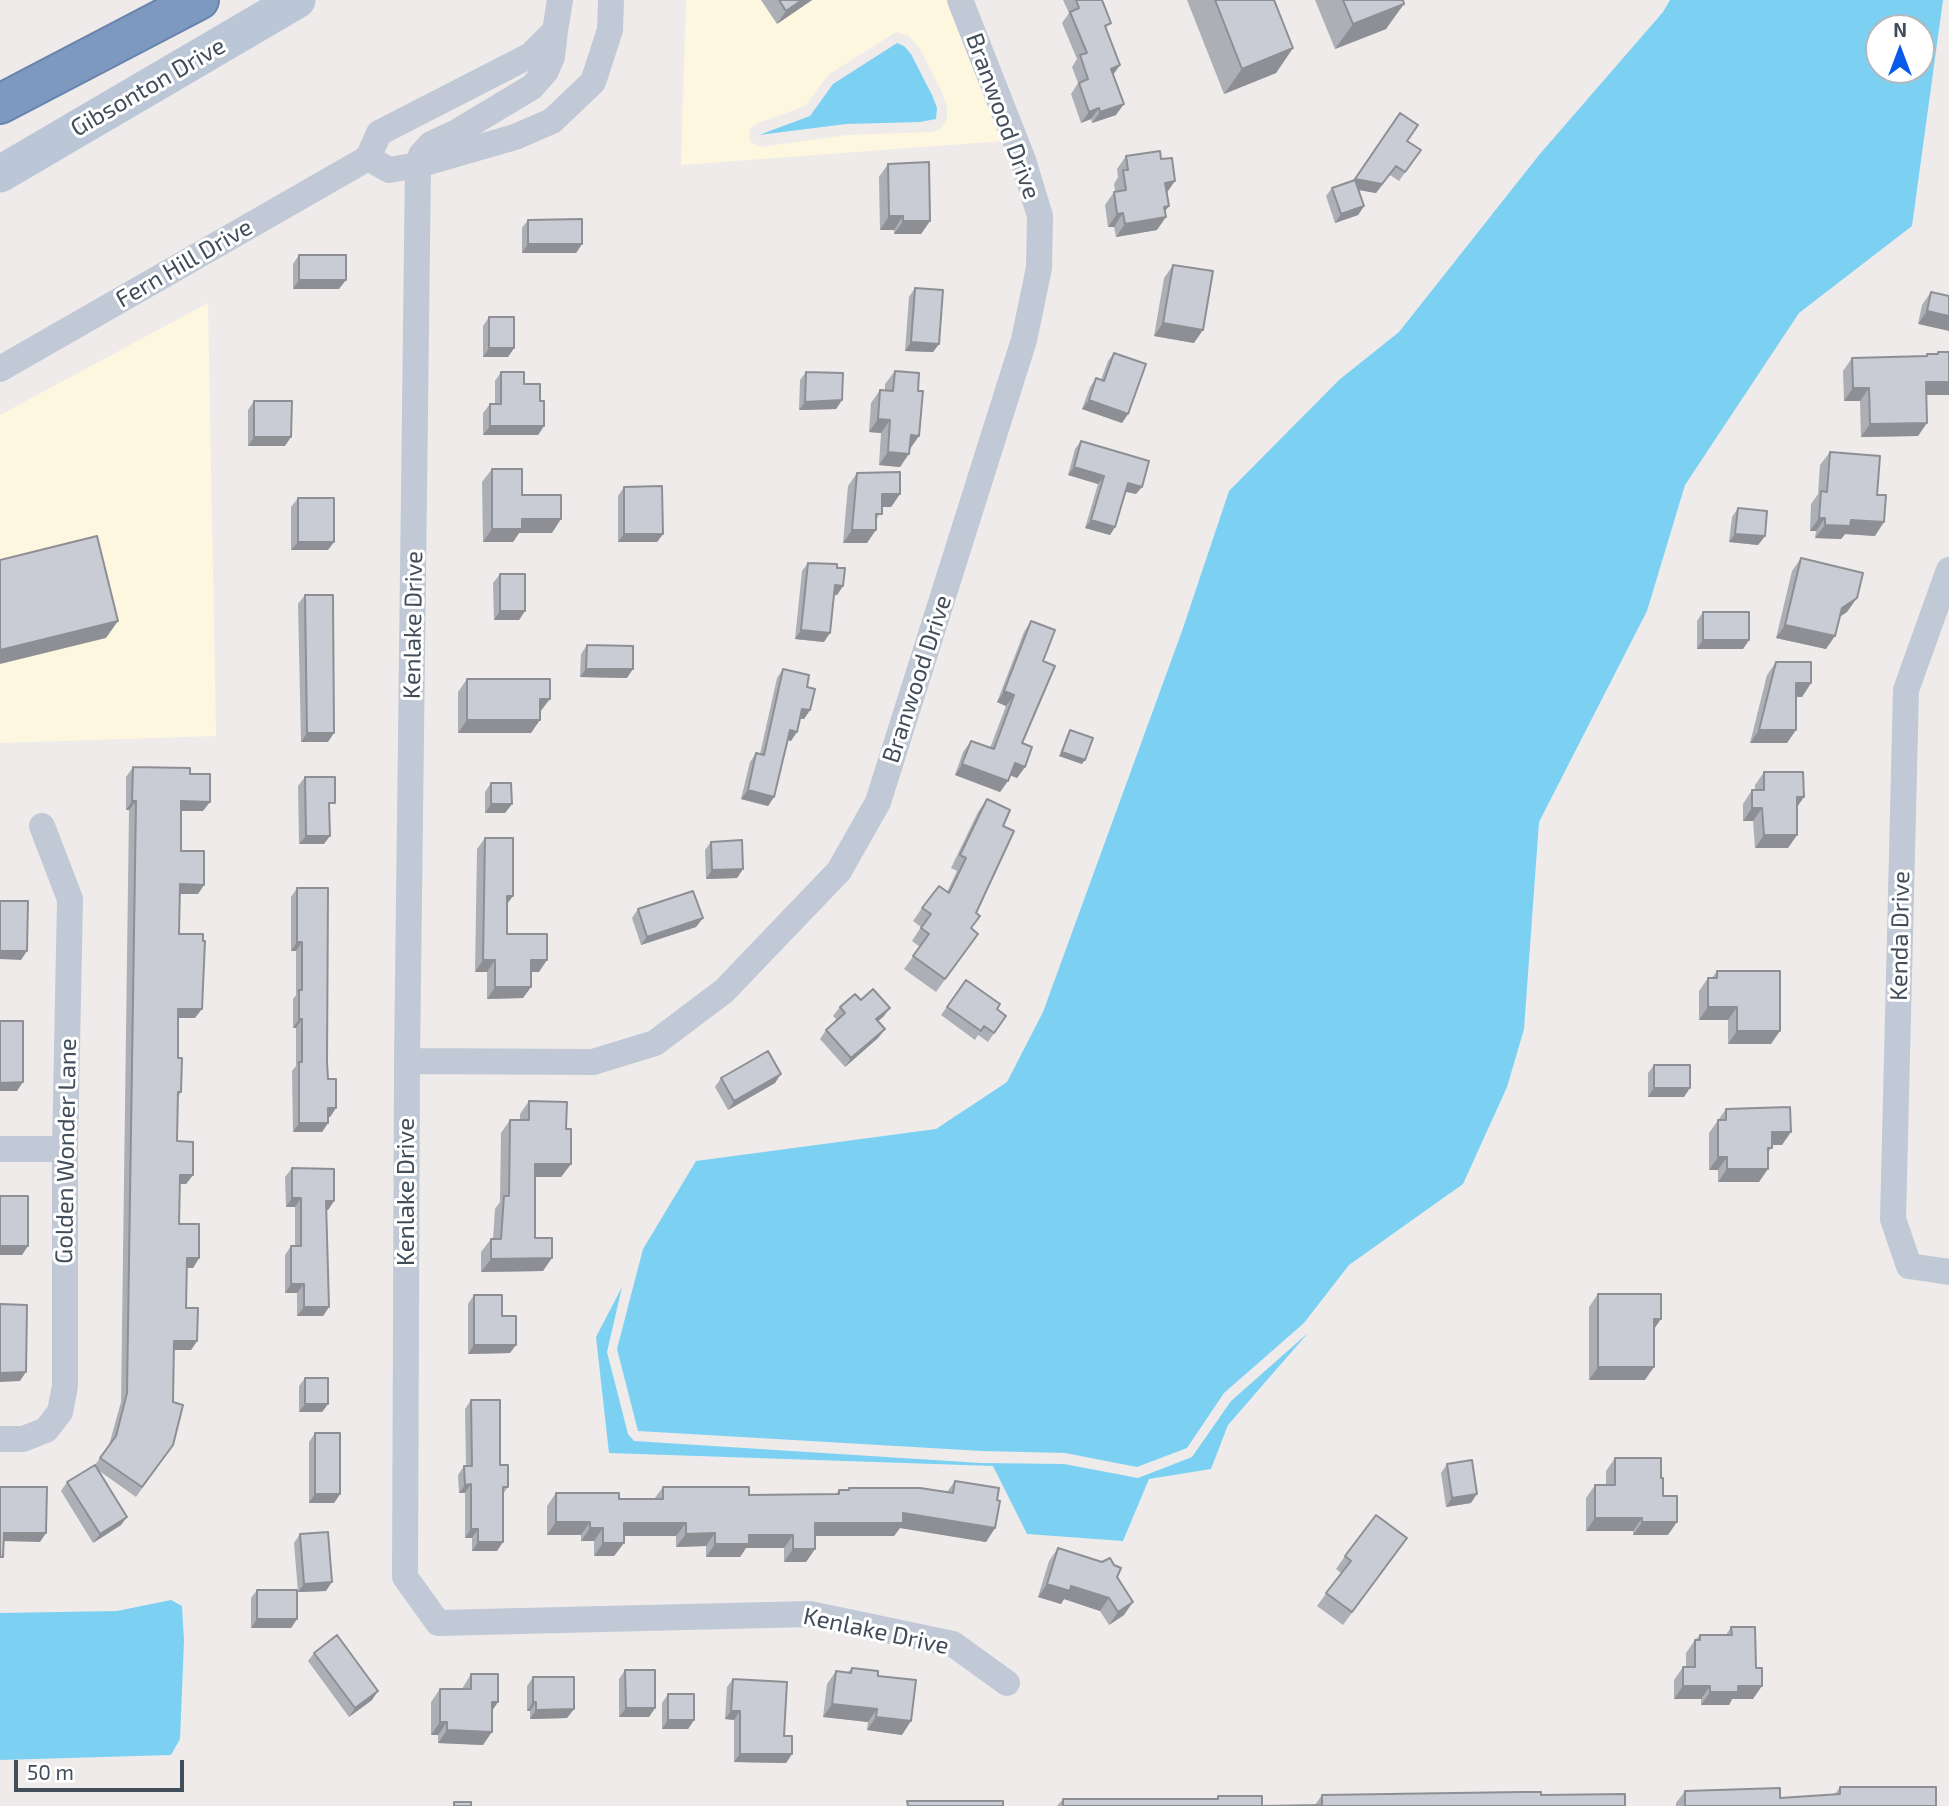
<!DOCTYPE html>
<html>
<head>
<meta charset="utf-8">
<style>
  body { margin:0 }
  #map { position:relative; width:1949px; height:1806px; overflow:hidden; background:#efebeb; font-family:"Exo 2",sans-serif }
  canvas { display:block }
  .north { position:absolute; left:1865px; top:14px; width:70px; height:70px; box-sizing:border-box; background:#fff; border:2px solid #b3b8bd; border-radius:50%; rotate:0deg; font-size:19px; font-weight:700; line-height:28px; text-align:center; color:#424d5a }
  .north::after { content:''; display:block; margin:auto; width:24px; height:32px; background:#095aeb; clip-path:polygon(50% 0,100% 100%,50% 72%,0 100%) }
  .scale { position:absolute; left:14px; top:1760px; width:170px; height:32px; box-sizing:border-box; border:4px solid #424d5a; border-top:0; padding-left:9px; font-size:21px; line-height:24px; white-space:nowrap; color:#424d5a; -webkit-text-stroke:5px #fff; paint-order:stroke }
</style>
</head>
<body>
<div id="map">
<canvas width="1949" height="1806"></canvas>
<div class="north">N</div>
<div class="scale">50 m</div>
</div>
<script>
const ctx = document.querySelector('canvas').getContext('2d');
ctx.lineJoin = 'round';
function fill(path, color) {
  ctx.fillStyle = color;
  ctx.fill(path, 'evenodd');
}
function poly(rows) {
  const path = new Path2D();
  for (const r of rows) {
    path.moveTo(r[0], r[1]);
    for (let i = 2; i < r.length; i += 2) path.lineTo(r[i], r[i + 1]);
  }
  return path;
}
function strokePath(path, color, width, dash) {
  ctx.strokeStyle = color;
  ctx.lineWidth = width;
  ctx.lineCap = dash ? 'butt' : 'round';
  ctx.setLineDash(dash || []);
  ctx.stroke(path);
}
function drawText(font, color, halo, rows, align = 'center') {
  ctx.font = font + ' "Exo 2",sans-serif';
  ctx.lineWidth = 6;
  ctx.setLineDash([]);
  ctx.textBaseline = 'middle';
  ctx.strokeStyle = halo;
  ctx.fillStyle = color;
  for (const [text, x, y, turn = 0] of rows) {
    ctx.save();
    ctx.translate(x, y);
    ctx.rotate((+turn || 0) * Math.PI / 180);
    ctx.textAlign = isNaN(turn) ? turn : align;
    if (halo) ctx.strokeText(text, 0, 0);
    ctx.fillText(text, 0, 0);
    ctx.restore();
  }
}
const commercial = poly([
  [686,0,947,0,1003,141,681,165],
  [896,32,909,36,920,49,941,90,947,107,947,119,939,130,931,132,847,135,760,147,751,142,749,136,750,129,756,124,805,106,828,75],
  [208,303,216,736,0,743,0,415]
]);
const water = poly([
  [1670,0,1943,0,1912,226,1799,313,1685,485,1647,611,1539,822,1524,1029,1507,1087,1463,1184,1349,1265,1304,1323,1224,1393,1187,1448,1137,1467,1065,1453,982,1451,638,1431,617,1349,643,1249,696,1161,936,1129,1007,1082,1043,1012,1182,631,1229,491,1339,380,1399,332,1539,155,1663,12],
  [1879,28,1921,28,1921,70,1879,70],
  [897,43,904,46,911,54,932,95,937,108,936,119,920,122,846,124,759,135,810,116,833,84],
  [622,1287,607,1352,628,1434,634,1441,981,1463,1064,1464,1138,1478,1192,1457,1231,1401,1308,1333,1228,1425,1211,1469,1149,1479,1123,1541,1027,1534,993,1466,609,1453,596,1337],
  [171,1600,182,1606,184,1641,180,1739,171,1755,0,1760,0,1613,117,1611]
]);
const street = poly([
  [555,31,552,57,546,71,532,87,457,132,431,144,421,155,418,165,407,1061,405,1577,438,1623,810,1614,953,1644,1007,1683],
  [368,158,389,170,418,165,515,137,552,121,593,82,610,30,611,0],
  [0,369,368,158,379,133,531,55,555,31,560,0],
  [1949,570,1906,690,1893,1219,1909,1266,1949,1272],
  [407,1061,593,1062,655,1043,724,991,839,871,878,802,1024,340,1039,268,1040,216,1023,160,960,0],
  [0,1149,65,1149],
  [0,1439,23,1439,46,1430,60,1412,65,1386,65,1149,70,899,42,826]
]);
const secondary = poly([
  [0,174,297,0]
]);
const highway = poly([
  [0,104,199,0]
]);
const wall = poly([
  [761,0,812,0,777,24],
  [1063,0,1102,0,1107,30,1120,65,1113,75,1116,115,1092,123,1091,119,1081,123,1071,94,1078,83,1072,67,1077,59,1062,23,1069,13],
  [1187,0,1274,0,1293,48,1276,73,1224,94],
  [1315,0,1403,0,1386,29,1335,49],
  [1400,113,1407,141,1421,150,1399,181,1390,175,1376,193,1358,190,1364,206,1358,215,1335,223,1326,196,1332,188,1354,180],
  [1126,156,1167,193,1165,211,1157,230,1116,237,1114,227,1108,227,1105,205,1114,192,1115,191,1114,184,1118,177,1117,169],
  [888,164,930,221,921,234,894,234,894,230,880,230,879,177],
  [528,220,582,244,576,253,522,253,522,228],
  [299,255,339,289,293,289,293,264],
  [1173,265,1194,343,1154,336,1164,278],
  [915,288,939,344,933,352,905,351,909,297],
  [1931,292,1949,296,1918,324,1922,305],
  [489,317,514,348,508,357,483,357,483,326],
  [1938,352,1949,352,1949,395,1926,395,1918,436,1861,437,1860,401,1844,401,1843,371,1852,358,1925,356,1927,354,1937,354],
  [1114,353,1128,414,1122,423,1082,409,1090,387,1096,378,1101,380,1108,361],
  [895,371,909,449,900,467,879,465,881,433,869,432,871,403,880,390,885,391,885,384],
  [501,372,524,384,544,426,538,435,483,435,483,413,490,404,495,404,495,381],
  [806,372,842,400,836,409,799,410,800,380],
  [254,401,285,446,248,446,248,410],
  [1081,441,1136,494,1126,492,1115,527,1110,535,1085,528,1098,484,1068,475,1075,449],
  [1830,452,1875,536,1845,534,1841,539,1815,538,1816,531,1810,531,1811,504,1818,494,1820,465],
  [492,469,522,495,552,533,519,533,513,542,483,542,482,482],
  [857,473,900,494,891,507,882,507,867,543,843,543,848,486],
  [624,487,663,534,657,542,618,542,618,496],
  [298,498,328,550,291,550,291,507],
  [1738,508,1765,536,1758,545,1729,542,1732,517],
  [1801,558,1847,612,1840,617,1826,649,1776,638,1792,571],
  [808,563,837,568,843,586,837,595,834,594,824,642,795,639,802,571],
  [500,574,525,611,519,620,494,620,493,583],
  [305,595,328,742,301,742,298,604],
  [1703,612,1749,640,1743,649,1697,649,1697,621],
  [1031,621,1043,661,1022,743,1025,767,1017,778,1010,775,1008,781,1000,792,955,775,963,752,971,741,990,748,1006,706,997,702,1024,632],
  [587,645,627,678,580,677,581,654],
  [1776,662,1811,683,1802,697,1796,697,1796,730,1787,743,1750,743,1767,675],
  [783,669,807,687,810,710,804,719,800,718,791,741,788,740,774,797,768,806,741,799,750,762,756,753,760,754,777,678],
  [467,679,540,712,531,733,458,733,458,692],
  [1070,730,1082,764,1059,756,1067,735],
  [133,767,190,774,203,811,181,811,181,851,204,885,198,894,180,894,179,934,195,1018,178,1018,178,1058,181,1092,177,1098,177,1141,193,1175,186,1184,180,1184,179,1224,199,1258,193,1268,187,1268,186,1308,197,1341,191,1350,173,1350,173,1445,136,1497,98,1470,121,1525,93,1543,61,1491,67,1482,95,1465,109,1445,121,1402,129,810,126,810,126,777],
  [1764,772,1804,797,1797,806,1797,835,1788,848,1755,848,1753,821,1743,821,1743,804,1752,790,1755,790,1755,785],
  [305,777,329,811,324,844,299,844,298,786],
  [491,783,512,804,505,813,485,813,485,792],
  [987,799,1003,826,971,929,978,934,936,992,904,969,920,947,912,941,921,927,913,921,922,908,947,892,957,871,951,868,978,812],
  [485,838,507,905,507,934,539,972,531,972,531,987,523,998,487,999,487,972,475,972,477,849],
  [711,842,743,869,737,878,706,879,705,850],
  [297,888,327,1062,328,1079,336,1108,330,1117,328,1117,328,1123,322,1132,293,1132,292,1071,296,1066,296,1028,293,1028,293,999,296,995,296,951,291,951,291,897],
  [638,909,703,918,696,927,641,945,632,918],
  [1717,971,1771,1044,1728,1044,1728,1020,1699,1020,1699,991,1708,978,1712,978],
  [966,980,997,1009,1006,1016,988,1042,978,1035,975,1040,941,1015],
  [861,1000,890,1008,883,1017,878,1021,885,1029,878,1038,845,1067,820,1039,826,1030,837,1020,833,1016,840,1007],
  [1654,1065,1684,1097,1648,1097,1648,1073],
  [721,1078,775,1083,728,1110,715,1087],
  [529,1101,566,1129,571,1164,561,1177,535,1177,535,1238,543,1271,481,1272,481,1252,491,1239,493,1239,495,1209,500,1202,501,1133,510,1120,520,1120,520,1114],
  [1726,1109,1782,1145,1772,1145,1768,1154,1759,1182,1718,1182,1718,1170,1709,1170,1709,1133],
  [292,1168,334,1201,328,1210,326,1210,329,1307,323,1316,297,1316,297,1293,285,1293,285,1255,291,1246,295,1246,295,1207,286,1207,285,1177],
  [1598,1294,1654,1329,1645,1380,1589,1380,1589,1307],
  [474,1295,502,1316,510,1353,468,1354,468,1304],
  [305,1378,328,1404,322,1412,299,1412,299,1386],
  [471,1400,500,1465,508,1487,503,1494,503,1542,497,1551,472,1551,472,1538,465,1538,465,1493,459,1493,458,1475,464,1466,466,1466,465,1409],
  [315,1433,340,1494,334,1503,309,1503,309,1442],
  [1615,1458,1661,1478,1668,1535,1633,1535,1633,1531,1586,1531,1586,1498,1595,1485,1606,1485,1606,1471],
  [1447,1464,1471,1503,1446,1507,1441,1473],
  [955,1481,997,1500,995,1528,986,1542,900,1528,894,1536,815,1536,815,1549,806,1562,784,1562,784,1548,746,1548,740,1557,706,1557,706,1546,676,1547,676,1536,624,1536,624,1543,614,1556,594,1556,594,1541,581,1541,581,1535,547,1535,547,1506,556,1493,619,1499,654,1499,663,1487,749,1495,836,1494,839,1490,848,1490,849,1488,947,1492],
  [300,1534,326,1591,298,1592,294,1543],
  [1058,1548,1117,1577,1124,1615,1109,1625,1100,1611,1064,1599,1061,1604,1038,1597,1049,1561],
  [1398,1551,1343,1625,1317,1606,1341,1573,1336,1569,1345,1556],
  [257,1590,297,1619,291,1628,251,1628,251,1598],
  [1731,1627,1753,1699,1732,1699,1729,1705,1701,1705,1701,1699,1674,1699,1674,1680,1683,1667,1686,1667,1686,1653,1695,1640,1700,1635,1726,1635],
  [314,1653,372,1700,349,1717,308,1661],
  [852,1668,878,1676,902,1735,867,1730,868,1722,823,1717,827,1684,836,1671,848,1672],
  [625,1670,655,1708,649,1717,619,1717,619,1679],
  [471,1674,498,1702,492,1711,483,1745,438,1743,438,1735,431,1735,431,1702,440,1689,462,1689],
  [533,1677,574,1709,567,1718,530,1719,530,1711,527,1711,527,1686],
  [733,1679,792,1754,786,1763,734,1762,734,1720,725,1719,727,1687],
  [668,1694,694,1720,688,1729,662,1729,662,1703],
  [1840,1787,1936,1806,1676,1806,1676,1803,1685,1791,1780,1798,1835,1794],
  [1322,1795,1541,1795,1625,1806,1057,1806,1063,1799,1216,1799,1218,1796,1262,1806,1315,1805]
]);
const shadedWall = poly([
  [802,0,812,0,777,24,786,11],
  [1404,4,1386,29,1335,49,1353,24],
  [1293,48,1276,73,1224,94,1242,69],
  [1120,65,1112,76,1111,69],
  [1124,104,1116,115,1092,123,1100,112],
  [1099,108,1091,119,1081,123,1089,112],
  [1396,166,1376,193,1348,188,1355,179],
  [1175,181,1166,194,1165,183],
  [1169,206,1160,218,1166,217,1157,230,1116,237,1125,224,1164,207],
  [1364,206,1358,215,1335,223,1341,214],
  [1123,213,1114,227,1108,227,1117,214],
  [889,216,903,216,894,230,880,230],
  [903,221,930,221,921,234,894,234],
  [528,244,582,244,576,253,522,253],
  [299,280,346,280,339,289,293,289],
  [1927,311,1949,316,1949,331,1918,324],
  [1163,323,1203,330,1194,343,1154,336],
  [911,342,939,344,933,352,905,351],
  [489,348,514,348,508,357,483,357],
  [1926,382,1949,382,1949,395,1917,395],
  [1853,388,1869,388,1860,401,1844,401],
  [842,400,836,409,799,410,805,402],
  [1089,400,1128,414,1122,423,1082,409],
  [878,419,890,420,881,433,869,432],
  [1927,423,1918,436,1861,437,1870,424],
  [490,426,544,426,538,435,483,435],
  [911,435,919,436,910,449],
  [254,437,291,437,285,446,248,446],
  [888,452,909,454,900,467,879,465],
  [1074,467,1104,476,1098,484,1068,475],
  [1128,483,1142,487,1136,494,1123,491],
  [882,494,900,494,891,507,872,507],
  [1819,518,1825,518,1816,531,1810,531],
  [522,519,561,519,552,533,519,533,513,542,483,542,492,529],
  [1091,520,1115,527,1110,535,1085,528],
  [1851,520,1884,522,1875,536,1845,534,1841,539,1815,538,1825,525],
  [852,530,876,530,867,543,843,543],
  [624,534,663,534,657,542,618,542],
  [1735,534,1765,536,1758,545,1729,542],
  [298,542,334,542,328,550,291,550],
  [835,585,843,586,837,595,829,594],
  [1857,598,1847,612,1832,621,1842,608],
  [500,611,525,611,519,620,494,620],
  [118,621,106,638,0,664,0,650],
  [1785,625,1835,636,1826,649,1776,638],
  [801,630,830,633,824,642,795,639],
  [1703,640,1749,640,1743,649,1697,649],
  [586,669,633,669,627,678,580,677],
  [1796,683,1811,683,1802,697,1787,697],
  [1004,691,1014,695,1006,706,997,702],
  [540,699,550,699,540,712],
  [802,709,810,710,804,719,796,718],
  [467,720,540,720,531,733,458,733],
  [790,730,797,732,791,741,784,739],
  [1759,730,1796,730,1787,743,1750,743],
  [307,733,334,733,328,742,301,742],
  [1062,752,1085,760,1082,764,1059,756],
  [1015,763,1025,767,1017,778,1007,774],
  [962,764,1008,781,1000,792,955,775],
  [748,790,774,797,768,806,741,799],
  [1797,797,1804,797,1795,810],
  [132,801,136,801,129,810,126,810],
  [181,801,210,802,203,811,175,811],
  [491,804,512,804,505,813,485,813],
  [1752,808,1762,808,1753,821,1743,821],
  [1764,835,1797,835,1788,848,1755,848],
  [306,836,330,836,324,844,299,844],
  [743,869,737,878,706,879,712,870],
  [180,884,204,885,198,894,173,894],
  [507,896,513,896,505,907],
  [703,918,696,927,641,945,647,937],
  [297,942,302,942,296,951,291,951],
  [0,951,27,951,21,960,0,959],
  [483,960,495,960,487,972,475,972],
  [531,960,547,960,539,972,523,972],
  [495,987,531,987,523,998,487,999],
  [1708,1007,1737,1007,1728,1020,1699,1020],
  [890,1008,883,1017,870,1028,876,1019],
  [178,1009,202,1009,195,1018,172,1018],
  [299,1019,302,1019,296,1028,293,1028],
  [885,1029,878,1038,845,1067,851,1058],
  [1737,1031,1780,1031,1771,1044,1728,1044],
  [781,1074,775,1083,728,1110,734,1101],
  [23,1082,17,1091,0,1091,0,1083],
  [1654,1088,1690,1088,1684,1097,1648,1097],
  [328,1108,336,1108,330,1117,322,1117],
  [299,1123,328,1123,322,1132,293,1132],
  [1772,1132,1791,1132,1782,1145,1762,1145],
  [1718,1157,1727,1157,1718,1170,1709,1170],
  [535,1164,571,1164,561,1177,526,1177],
  [1727,1169,1768,1169,1759,1182,1718,1182],
  [180,1175,193,1175,186,1184,174,1184],
  [292,1198,301,1198,295,1207,286,1207],
  [326,1201,334,1201,328,1210,320,1210],
  [0,1246,28,1246,22,1255,0,1255],
  [187,1258,199,1258,193,1268,180,1268],
  [552,1258,543,1271,481,1272,491,1259],
  [291,1284,304,1284,297,1293,285,1293],
  [304,1307,329,1307,323,1316,297,1316],
  [1654,1319,1661,1319,1652,1332],
  [174,1341,197,1341,191,1350,167,1350],
  [474,1345,516,1345,510,1353,468,1354],
  [1598,1367,1654,1367,1645,1380,1589,1380],
  [26,1372,20,1381,0,1382,0,1373],
  [305,1404,328,1404,322,1412,299,1412],
  [471,1484,465,1493,459,1493,465,1485],
  [315,1494,340,1494,334,1503,309,1503],
  [1477,1494,1471,1503,1446,1507,1452,1498],
  [903,1513,995,1528,986,1542,900,1528,894,1536,806,1536,815,1523],
  [127,1517,121,1525,93,1543,100,1534],
  [1595,1518,1642,1518,1633,1531,1586,1531],
  [556,1522,590,1522,581,1535,547,1535],
  [1642,1522,1677,1522,1668,1535,1633,1535],
  [624,1523,686,1523,676,1536,614,1536],
  [590,1528,603,1528,594,1541,581,1541],
  [471,1529,478,1529,472,1538,465,1538],
  [4,1533,46,1533,40,1542,0,1541],
  [715,1533,706,1546,676,1547,686,1534],
  [749,1535,793,1535,784,1548,746,1548,740,1557,706,1557,715,1544],
  [478,1542,503,1542,497,1551,472,1551],
  [603,1543,624,1543,614,1556,594,1556],
  [793,1549,815,1549,806,1562,784,1562],
  [332,1582,326,1591,298,1592,304,1584],
  [1047,1584,1071,1586,1109,1598,1100,1611,1064,1599,1061,1604,1038,1597],
  [1133,1602,1124,1615,1109,1625,1118,1612],
  [257,1619,297,1619,291,1628,251,1628],
  [1683,1686,1710,1686,1701,1699,1674,1699],
  [1738,1686,1762,1686,1753,1699,1732,1699,1729,1705,1701,1705,1710,1692],
  [378,1691,372,1700,349,1717,355,1708],
  [492,1702,498,1702,489,1715],
  [533,1702,536,1702,530,1711,527,1711],
  [832,1704,877,1709,868,1722,823,1717],
  [626,1708,655,1708,649,1717,619,1717],
  [574,1709,567,1718,530,1719,536,1710],
  [731,1711,740,1711,734,1720,725,1719],
  [876,1717,911,1721,902,1735,867,1730],
  [668,1720,694,1720,688,1729,662,1729],
  [440,1722,447,1722,438,1735,431,1735],
  [447,1730,492,1732,483,1745,438,1743],
  [740,1754,792,1754,786,1763,734,1762]
]);
const building = poly([
  [779,0,802,0,786,11,779,0],
  [1076,0,1102,0,1111,23,1105,26,1120,65,1111,69,1124,104,1100,112,1099,108,1089,112,1079,83,1088,79,1080,55,1087,53,1070,12,1079,8,1076,0],
  [1215,0,1274,0,1293,48,1242,69,1215,0],
  [1343,0,1403,0,1404,4,1353,24,1343,0],
  [1400,113,1418,125,1407,141,1421,150,1405,172,1396,166,1382,184,1355,179,1400,113],
  [1160,151,1161,159,1172,158,1175,181,1165,183,1169,206,1164,207,1166,217,1125,224,1123,213,1117,214,1114,192,1126,190,1123,170,1128,170,1126,156,1160,151],
  [929,162,930,221,903,221,903,216,889,216,888,164,929,162],
  [1355,180,1364,206,1341,214,1332,188,1355,180],
  [582,219,582,244,528,244,528,220,582,219],
  [299,255,346,255,346,280,299,280,299,255],
  [1173,265,1213,271,1203,330,1163,323,1173,265],
  [915,288,943,290,939,344,911,342,915,288],
  [1931,292,1949,296,1949,316,1927,311,1931,292],
  [489,317,514,317,514,348,489,348,489,317],
  [1938,352,1949,352,1949,382,1926,382,1927,423,1870,424,1869,388,1853,388,1852,358,1927,356,1927,354,1938,354,1938,352],
  [1114,353,1146,364,1128,414,1089,400,1096,378,1104,381,1114,353],
  [895,371,919,373,918,391,923,391,919,436,911,435,909,454,888,452,890,420,878,419,880,390,893,391,895,371],
  [501,372,524,372,524,384,540,384,540,401,544,401,544,426,490,426,490,404,501,404,501,372],
  [806,372,843,373,842,400,805,402,806,372],
  [254,401,292,401,291,437,254,437,254,401],
  [1081,441,1149,461,1142,487,1128,483,1115,527,1091,520,1104,476,1074,467,1081,441],
  [1830,452,1880,456,1877,495,1886,495,1884,522,1851,520,1850,526,1825,525,1825,518,1819,518,1821,491,1827,492,1830,452],
  [492,469,522,469,522,495,561,495,561,519,522,519,522,529,492,529,492,469],
  [900,472,900,494,882,494,882,514,876,514,876,530,852,530,857,473,900,472],
  [662,486,663,534,624,534,624,487,662,486],
  [298,498,334,498,334,542,298,542,298,498],
  [1738,508,1767,511,1765,536,1735,534,1738,508],
  [97,536,118,621,0,650,0,560,97,536],
  [1801,558,1863,573,1857,598,1842,608,1835,636,1785,625,1801,558],
  [808,563,837,564,837,568,845,568,843,586,835,585,830,633,801,630,808,563],
  [500,574,525,574,525,611,500,611,500,574],
  [305,595,333,595,334,733,307,733,305,595],
  [1703,612,1749,612,1749,640,1703,640,1703,612],
  [1031,621,1055,630,1043,661,1055,666,1022,743,1032,747,1025,767,1015,763,1008,781,962,764,971,741,994,749,1014,695,1004,691,1031,621],
  [587,645,633,646,633,669,586,669,587,645],
  [1776,662,1811,662,1811,683,1796,683,1796,730,1759,730,1776,662],
  [783,669,809,675,807,687,815,689,810,710,802,709,797,732,790,730,774,797,748,790,756,753,764,755,783,669],
  [467,679,550,679,550,699,540,699,540,720,467,720,467,679],
  [1070,730,1093,738,1085,760,1062,752,1070,730],
  [133,767,190,768,190,774,210,774,210,802,181,801,181,851,204,851,204,885,180,884,179,934,203,934,203,941,205,941,202,1009,178,1009,178,1058,182,1058,181,1092,178,1092,177,1141,193,1142,193,1175,180,1175,179,1224,199,1224,199,1258,187,1258,186,1308,198,1308,197,1341,174,1341,173,1402,183,1405,173,1445,142,1487,100,1458,116,1436,127,1393,136,801,132,801,133,767],
  [1764,772,1803,772,1804,797,1797,797,1797,835,1764,835,1762,808,1752,808,1752,790,1764,790,1764,772],
  [305,777,335,777,335,803,329,803,330,836,306,836,305,777],
  [491,783,511,783,512,804,491,804,491,783],
  [987,799,1010,810,1003,826,1014,831,976,913,980,916,971,928,978,934,945,979,913,956,929,934,921,928,931,914,922,908,939,886,949,893,966,858,960,855,987,799],
  [485,838,513,838,513,896,507,896,507,934,547,934,547,960,531,960,531,987,495,987,495,960,483,960,485,838],
  [742,840,743,869,712,870,711,842,742,840],
  [297,888,328,888,327,1062,328,1079,336,1079,336,1108,328,1108,328,1123,299,1123,299,1062,302,1062,302,1019,299,1019,299,990,302,990,302,942,297,942,297,888],
  [693,891,703,918,647,937,638,909,693,891],
  [0,901,28,901,27,951,0,951,0,901],
  [1717,971,1780,971,1780,1031,1737,1031,1737,1007,1708,1007,1708,978,1717,978,1717,971],
  [966,980,1000,1004,997,1009,1006,1016,994,1033,984,1026,981,1031,947,1007,966,980],
  [873,989,890,1008,876,1019,885,1029,851,1058,826,1030,845,1013,840,1007,855,994,861,1000,873,989],
  [0,1021,23,1021,23,1082,0,1083,0,1021],
  [768,1051,781,1074,734,1101,721,1078,768,1051],
  [1654,1065,1690,1065,1690,1088,1654,1088,1654,1065],
  [529,1101,567,1102,566,1129,571,1129,571,1164,535,1164,535,1238,552,1238,552,1258,491,1259,491,1239,501,1239,504,1196,509,1196,510,1120,529,1120,529,1101],
  [1790,1107,1791,1132,1772,1132,1772,1148,1768,1148,1768,1169,1727,1169,1727,1157,1718,1157,1718,1120,1726,1120,1726,1109,1790,1107],
  [292,1168,334,1169,334,1201,326,1201,329,1307,304,1307,304,1284,291,1284,291,1246,301,1246,301,1198,292,1198,292,1168],
  [0,1196,28,1196,28,1246,0,1246,0,1196],
  [1598,1294,1661,1294,1661,1319,1654,1319,1654,1367,1598,1367,1598,1294],
  [474,1295,502,1295,502,1316,516,1316,516,1345,474,1345,474,1295],
  [0,1304,27,1305,26,1372,0,1373,0,1304],
  [305,1378,328,1378,328,1404,305,1404,305,1378],
  [471,1400,500,1400,500,1465,508,1465,508,1487,503,1487,503,1542,478,1542,478,1529,471,1529,471,1484,465,1485,464,1466,472,1466,471,1400],
  [315,1433,340,1433,340,1494,315,1494,315,1433],
  [1615,1458,1661,1458,1661,1478,1663,1478,1663,1496,1677,1496,1677,1522,1642,1522,1642,1518,1595,1518,1595,1485,1615,1485,1615,1458],
  [1472,1460,1477,1494,1452,1498,1447,1464,1472,1460],
  [95,1465,127,1517,100,1534,67,1482,95,1465],
  [955,1481,999,1488,997,1500,1000,1501,995,1528,903,1513,903,1523,815,1523,815,1549,793,1549,793,1535,749,1535,749,1544,715,1544,715,1533,686,1534,686,1523,624,1523,624,1543,603,1543,603,1528,590,1528,590,1522,556,1522,556,1493,619,1493,619,1499,663,1499,663,1487,749,1487,749,1495,839,1494,839,1490,849,1490,849,1488,920,1488,953,1493,955,1481],
  [0,1487,47,1487,46,1533,4,1533,3,1557,0,1557,0,1487],
  [1376,1515,1407,1538,1352,1612,1326,1593,1351,1561,1345,1556,1376,1515],
  [328,1532,332,1582,304,1584,300,1534,328,1532],
  [1058,1548,1102,1562,1110,1558,1114,1565,1121,1568,1117,1577,1133,1602,1118,1612,1109,1598,1071,1586,1070,1591,1047,1584,1058,1548],
  [257,1590,297,1590,297,1619,257,1619,257,1590],
  [1731,1627,1755,1627,1756,1668,1762,1668,1762,1686,1738,1686,1738,1692,1710,1692,1710,1686,1683,1686,1683,1667,1695,1667,1695,1640,1700,1640,1700,1635,1732,1635,1731,1627],
  [337,1635,378,1691,355,1708,314,1653,337,1635],
  [852,1668,878,1671,878,1676,916,1680,911,1721,876,1717,877,1709,832,1704,836,1671,851,1673,852,1668],
  [625,1670,655,1670,655,1708,626,1708,625,1670],
  [471,1674,498,1674,498,1702,492,1702,492,1732,447,1730,447,1722,440,1722,440,1689,471,1689,471,1674],
  [533,1677,574,1677,574,1709,536,1710,536,1702,533,1702,533,1677],
  [733,1679,787,1682,784,1736,792,1736,792,1754,740,1754,740,1711,731,1711,733,1679],
  [668,1694,694,1694,694,1720,668,1720,668,1694],
  [1840,1787,1936,1787,1936,1806,1685,1806,1685,1791,1780,1788,1780,1798,1840,1794,1840,1787],
  [1521,1792,1541,1792,1541,1795,1625,1794,1625,1806,1063,1806,1063,1799,1218,1799,1218,1796,1262,1796,1262,1806,1322,1805,1322,1795,1521,1792],
  [907,1801,1003,1801,1003,1806,908,1806,907,1801],
  [454,1802,471,1802,471,1806,454,1806,454,1802]
]);
const streetNames = [
  ["Gibsonton Drive",148,87,-30],
  ["Branwood Drive",1003,116,70],
  ["Fern Hill Drive",184,263,-30],
  ["Kenlake Drive",413,625,-89],
  ["Branwood Drive",917,679,-72],
  ["Kenda Drive",1900,936,-89],
  ["Golden Wonder Lane",66,1151,-89],
  ["Kenlake Drive",406,1192,-90],
  ["Kenlake Drive",876,1631,12]
];
fill(commercial, '#fdf7e0');
fill(water, '#7cd1f3');
strokePath(highway, '#6984ac', 42);
strokePath(street, '#c0c9d5', 26);
strokePath(secondary, '#bbc7d7', 37);
strokePath(highway, '#7e99c0', 38);
fill(wall, '#adafb6');
fill(shadedWall, '#8d8f94');
fill(building, '#c9ccd4');
strokePath(building, '#8d8f94', 2);
drawText('24px', '#424d5a', '#fff', streetNames);
</script>
</body>
</html>
